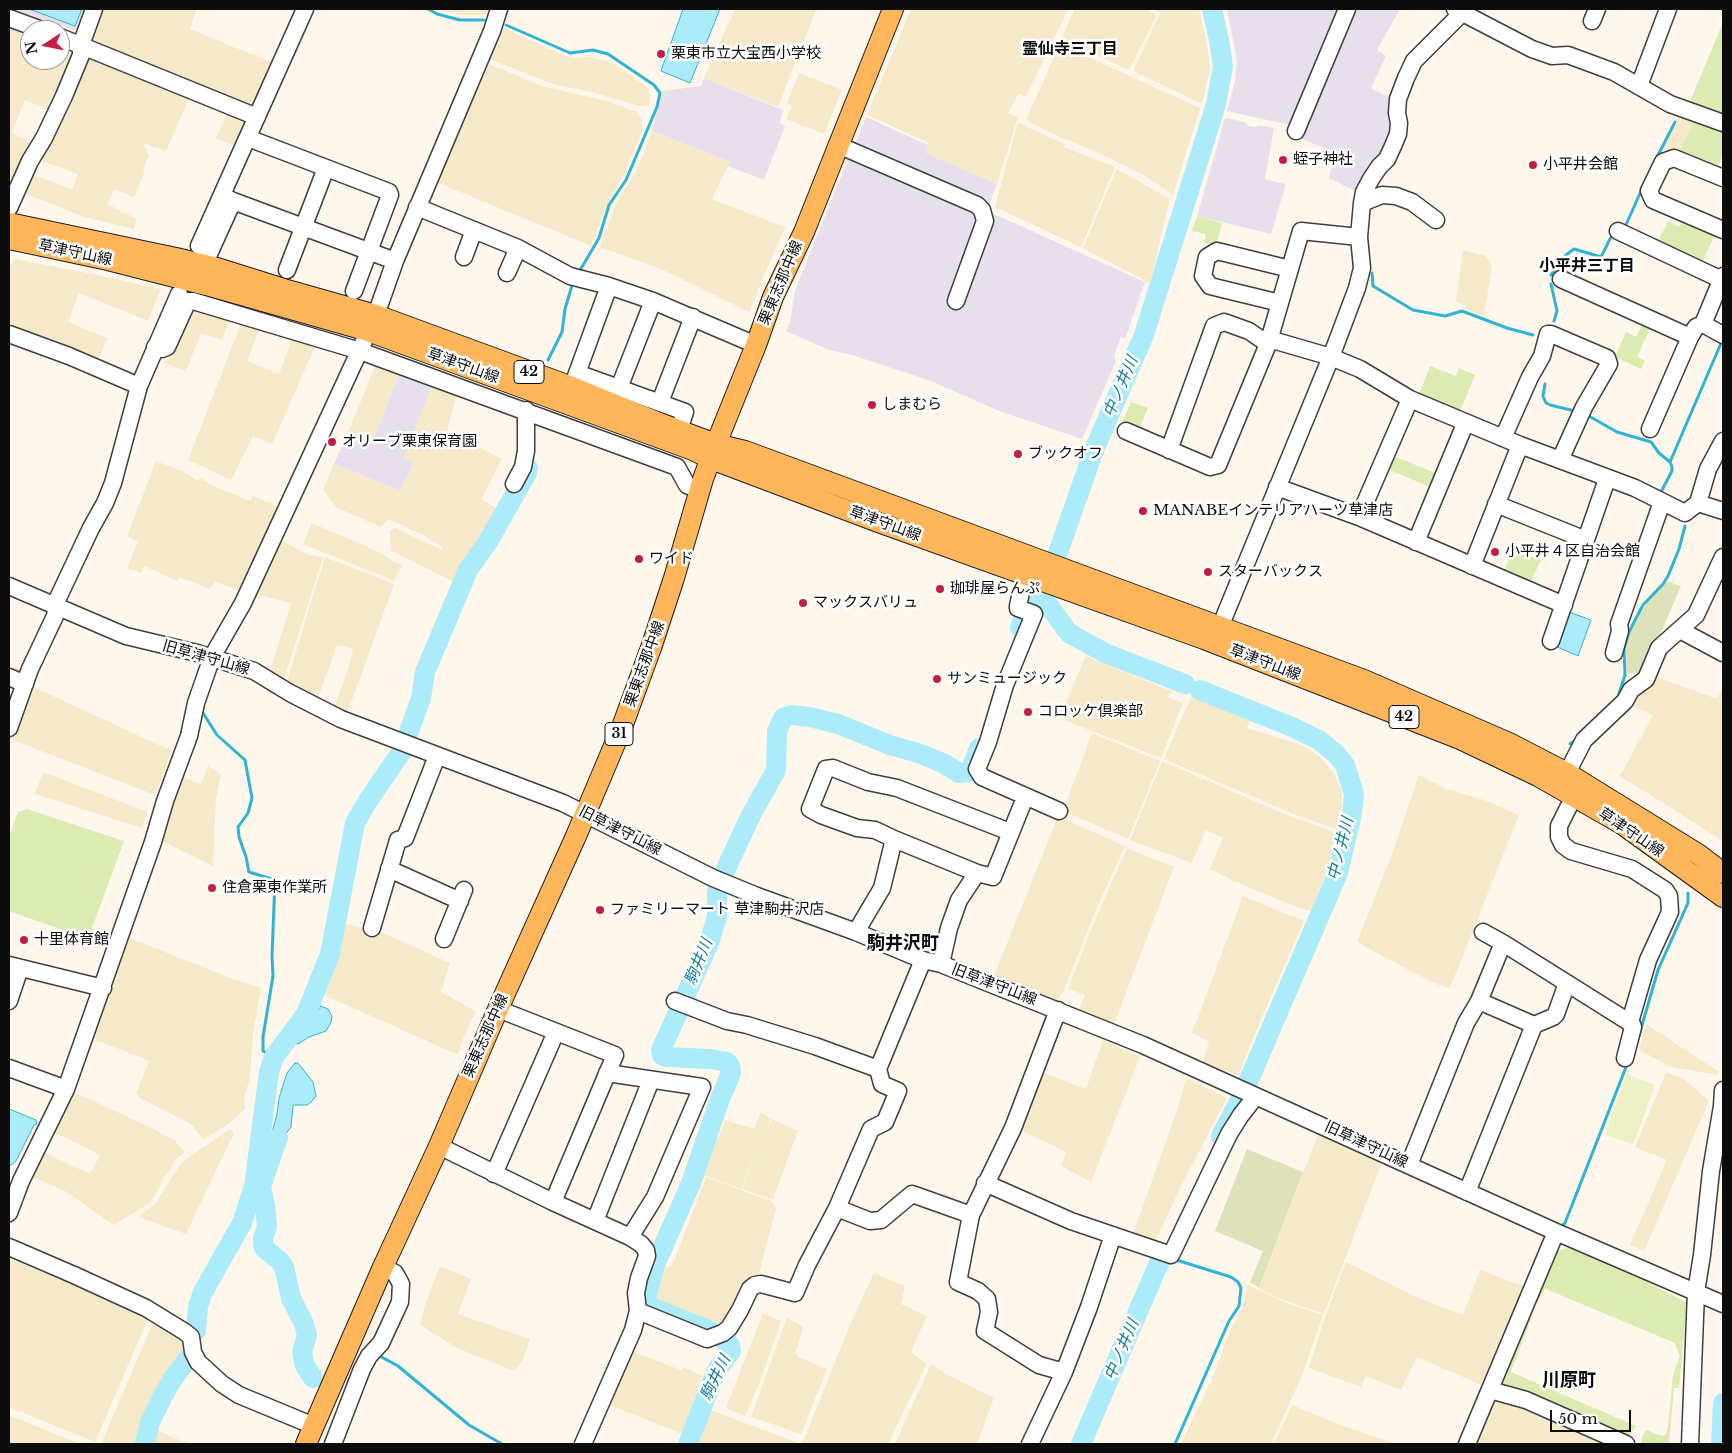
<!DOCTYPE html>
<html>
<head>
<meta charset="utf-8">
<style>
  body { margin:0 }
  #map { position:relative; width:1732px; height:1453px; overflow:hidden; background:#fff7eb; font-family:"Libre Baskerville",serif }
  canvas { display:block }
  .frame { position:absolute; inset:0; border:10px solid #0c0c0c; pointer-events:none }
  .north { position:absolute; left:20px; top:20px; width:50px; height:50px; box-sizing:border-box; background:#fff; border:1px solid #9e9e9e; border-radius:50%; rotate:259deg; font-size:14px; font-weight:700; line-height:20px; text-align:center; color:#0c0c0c }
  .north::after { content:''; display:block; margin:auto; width:18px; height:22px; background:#c31c46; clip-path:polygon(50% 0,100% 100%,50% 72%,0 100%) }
  .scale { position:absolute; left:1550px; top:1410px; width:81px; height:22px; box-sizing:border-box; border:2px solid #0c0c0c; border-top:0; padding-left:6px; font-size:15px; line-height:18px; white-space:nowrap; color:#0c0c0c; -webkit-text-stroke:4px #fff; paint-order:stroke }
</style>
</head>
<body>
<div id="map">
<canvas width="1732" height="1453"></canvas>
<div class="frame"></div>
<div class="north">N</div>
<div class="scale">50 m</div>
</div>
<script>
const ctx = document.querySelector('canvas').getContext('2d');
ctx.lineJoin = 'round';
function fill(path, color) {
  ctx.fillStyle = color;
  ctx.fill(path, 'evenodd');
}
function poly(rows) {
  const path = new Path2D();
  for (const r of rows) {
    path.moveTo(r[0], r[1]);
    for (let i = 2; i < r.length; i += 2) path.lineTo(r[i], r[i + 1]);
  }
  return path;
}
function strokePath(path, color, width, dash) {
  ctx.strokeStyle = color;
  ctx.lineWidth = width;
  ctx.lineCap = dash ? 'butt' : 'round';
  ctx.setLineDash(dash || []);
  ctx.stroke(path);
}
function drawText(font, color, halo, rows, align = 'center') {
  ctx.font = font + ' "Libre Baskerville","Noto Sans JP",serif';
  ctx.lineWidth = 5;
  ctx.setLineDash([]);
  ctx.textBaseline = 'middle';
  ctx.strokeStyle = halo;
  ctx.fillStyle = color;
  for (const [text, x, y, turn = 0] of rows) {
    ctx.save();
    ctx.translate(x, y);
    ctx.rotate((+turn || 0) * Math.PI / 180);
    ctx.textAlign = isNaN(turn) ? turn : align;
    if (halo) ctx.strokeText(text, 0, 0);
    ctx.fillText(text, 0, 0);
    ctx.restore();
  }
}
const industrial = poly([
  [13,9,88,9,80,32],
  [1227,9,1341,9,1290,125,1227,111,1235,81,1237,60],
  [1350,9,1400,9,1377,50,1386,56,1371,88,1392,99,1390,140,1359,193,1329,178,1334,152,1302,139,1305,131,1303,126],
  [704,78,783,110,780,123,785,126,764,180,728,166,730,162,652,131,662,91,701,86],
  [866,117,928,145,926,153,997,184,989,205,854,146],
  [1225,118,1245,122,1248,126,1255,127,1258,125,1274,128,1265,179,1285,184,1285,187,1271,234,1197,216],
  [850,155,973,208,978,218,960,299,994,214,1145,282,1125,339,1121,337,1114,355,1116,361,1082,439,999,411,931,381,852,355,829,350,786,331,790,323,795,290],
  [400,371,433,384,404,458,414,463,400,491,334,464,348,433,372,443]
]);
const farmland = poly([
  [101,9,197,9,190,29,273,63,254,104,247,106,95,44,91,37],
  [437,9,494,9,492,15,459,15],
  [735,9,816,9,778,107,704,78],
  [911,9,1068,9,1026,97,1018,94,1008,113,1018,117,997,184,925,153,929,143,867,115],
  [1075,9,1151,9,1150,11,1157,15,1129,70,1061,39],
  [1154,9,1199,9,1207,43,1210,70,1202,103,1196,101,1133,71,1160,13,1153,10],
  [9,24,30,32,30,60,60,60,60,42,75,48,54,112,25,100,12,133,32,143,9,192],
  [504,28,565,56,573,58,588,57,603,60,614,64,646,86,650,94,650,104,642,107,588,91,556,85,491,60],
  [1060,44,1200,108,1173,195,1149,178,1113,160,1085,147,1057,136,1026,120],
  [91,54,191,94,166,151,143,143,149,155,143,170,145,172,134,197,114,189,107,204,137,219,134,229,84,217,23,193,31,174,72,189,78,174,36,159],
  [489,64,542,86,611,102,636,112,642,120,642,132,625,172,607,205,591,246,436,182],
  [799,73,842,90,824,134,786,119,792,106,787,103],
  [228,110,245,117,247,123,236,147,216,138],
  [1681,113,1695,119,1678,154,1664,148],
  [1018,122,1035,131,1065,144,1064,147,1115,167,1081,247,995,207],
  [652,131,730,162,712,199,785,227,749,312,661,269,600,247,617,202,638,168],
  [1117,169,1170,199,1150,283,1083,248],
  [1463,250,1486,256,1492,266,1484,316,1465,309,1465,305,1456,301],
  [14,259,88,273,161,289,148,321,79,293,68,322,108,338,96,364,9,328,9,264,12,264],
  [189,309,227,320,229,322,222,340,201,333,186,372,165,363],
  [242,321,261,325,247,361,279,374,294,335,317,342,272,444,253,436,231,480,188,460],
  [377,361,400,371,372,443,348,433],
  [433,384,457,393,447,431,502,459,481,499,499,510,454,582,391,551,390,531,395,528,442,550,443,547,425,536,389,519,380,527,336,507,323,490,334,464,400,491,414,463,403,458],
  [156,461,184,472,198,481,200,478,216,487,250,501,253,496,279,507,241,591,215,582,210,589,179,577,177,581,144,566,141,573,127,568,138,542,127,536],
  [312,523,375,550,393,561,402,565,394,581,303,544],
  [280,540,309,555,323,557,284,679,270,671,291,603,255,594],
  [325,557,394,584,347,714,334,707,348,670,353,649,337,645,317,700,287,681],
  [1086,656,1171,691,1168,697,1183,703,1161,758,1059,718],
  [1654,676,1717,699,1723,685,1723,841,1620,776,1653,715,1631,705,1636,695],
  [29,685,172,751,155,795,10,739],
  [1193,695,1250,717,1247,728,1305,746,1321,758,1334,774,1342,791,1342,807,1336,829,1296,815,1164,759,1184,712],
  [1092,733,1160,761,1128,839,1063,811],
  [1162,761,1282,813,1337,833,1330,862,1312,909,1308,911,1274,898,1232,880,1210,869,1223,838,1206,830,1192,863,1130,840],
  [208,766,221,774,216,798,213,866,160,840,180,776,201,784],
  [43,772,148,812,142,828,35,794],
  [1419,775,1447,789,1484,800,1519,815,1450,988,1439,985,1418,975,1357,942,1392,854],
  [1058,816,1125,846,1098,905,1064,990,1056,1002,993,978],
  [1127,848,1174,867,1114,1024,1079,1010,1085,995,1068,989,1092,927],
  [1243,896,1304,921,1260,1022,1238,1076,1203,1062,1209,1041,1192,1033],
  [340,922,386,934,450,963,441,992,476,1011,463,1039,458,1055,320,993,333,956],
  [127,937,233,979,261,988,253,1034,250,1078,244,1098,245,1109,228,1124,203,1140,191,1124,138,1097,136,1093,149,1061,91,1038],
  [1646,1024,1719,1072,1718,1075,1672,1067,1639,1050],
  [1103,1040,1140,1057,1091,1182,1061,1166,1066,1152,1016,1128,1039,1071,1086,1089],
  [1666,1073,1683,1078,1709,1101,1645,1249,1643,1251,1630,1245,1667,1160,1635,1147],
  [1186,1078,1227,1098,1182,1184,1155,1242,1134,1236,1134,1231,1178,1108],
  [74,1092,152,1128,175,1141,185,1152,175,1160,150,1203,114,1225,65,1191,33,1177,43,1152,90,1174,100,1155,53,1132],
  [761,1112,771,1119,765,1133,772,1119,798,1131,773,1199,770,1199,742,1189,757,1149,741,1189,698,1173,710,1136,718,1139,725,1120,754,1129],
  [230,1129,234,1133,186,1234,138,1217,155,1204,181,1163],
  [1318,1134,1382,1162,1324,1314,1283,1300,1259,1289],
  [706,1177,771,1201,776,1208,758,1278,722,1328,657,1302,655,1299,664,1267,672,1266],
  [9,1259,74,1285,81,1283,149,1316,95,1442,9,1407],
  [1346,1262,1419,1298,1463,1315,1480,1270,1523,1286,1481,1385,1417,1357,1401,1390,1366,1376,1361,1387,1309,1368,1324,1320],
  [440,1266,471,1279,458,1314,530,1339,522,1361,514,1371,457,1348,420,1325,425,1305],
  [874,1273,905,1286,901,1304,927,1316,911,1353,927,1363,888,1444,802,1444,849,1327],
  [1246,1284,1287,1303,1323,1315,1301,1378,1271,1444,1181,1444,1211,1382,1229,1333,1241,1309,1247,1291],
  [763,1313,781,1321,758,1387,745,1416,726,1408],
  [787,1317,803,1327,796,1352,798,1357,827,1369,801,1434,751,1417],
  [155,1318,184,1338,189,1350,166,1383,156,1402,146,1423,141,1444,101,1444],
  [629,1350,681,1370,684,1367,702,1376,683,1434,606,1404],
  [931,1364,948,1375,994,1398,977,1444,895,1444],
  [1493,1395,1619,1444,1472,1444],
  [1292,1405,1341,1425,1396,1444,1274,1444],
  [711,1410,798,1443,798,1444,699,1444],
  [9,1415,80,1444,9,1444],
  [153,1428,177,1439,192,1444,149,1444]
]);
const green = poly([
  [1721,27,1723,28,1723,117,1689,104],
  [1695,119,1723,130,1723,154,1717,170,1678,154],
  [1197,216,1222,223,1216,246,1204,243,1206,234,1192,231],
  [1683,219,1716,232,1701,265,1657,244,1668,221,1679,227],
  [1644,321,1652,324,1637,357,1645,361,1641,369,1615,357,1626,332,1636,337],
  [1430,366,1456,376,1459,368,1475,375,1459,414,1418,397],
  [1131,402,1148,408,1139,429,1122,422],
  [1391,455,1438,474,1432,488,1385,468],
  [1513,549,1541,560,1529,585,1503,574],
  [27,809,124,841,88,939,9,911,9,837,18,812],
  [1571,1247,1619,1267,1687,1303,1679,1388,1674,1388,1669,1444,1642,1444,1641,1439,1646,1430,1662,1436,1666,1435,1668,1426,1673,1375,1680,1356,1675,1344,1679,1304,1675,1343,1546,1289,1548,1284,1537,1303,1534,1303,1554,1255,1558,1251],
  [1527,1316,1531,1319,1511,1372,1636,1426,1630,1435,1623,1437,1498,1387]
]);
const cemetery = poly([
  [1667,581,1681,586,1656,644,1643,673,1627,673,1626,649,1630,633,1647,603],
  [1247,1149,1303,1172,1259,1288,1250,1282,1263,1251,1215,1231]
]);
const pitch = poly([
  [1627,1074,1655,1085,1633,1145,1605,1134]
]);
const water = poly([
  [29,9,82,9,75,26,29,9],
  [683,9,720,9,690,83,661,71,683,9],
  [1566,611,1591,620,1578,656,1555,646,1566,611],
  [321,1006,328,1009,332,1016,331,1022,326,1031,309,1037,298,1044,295,1043,295,1041,321,1006],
  [295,1063,298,1063,313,1082,316,1096,311,1102,307,1105,293,1105,291,1127,281,1140,272,1134,273,1129,277,1114,279,1098,287,1073,295,1063],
  [9,1109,36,1120,37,1124,34,1125,16,1161,9,1167,9,1109]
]);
const stream = poly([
  [428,9,437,14,460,20,484,20],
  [506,25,570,53,593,50,608,54,654,85,660,93,657,107,626,180,609,205,599,238,579,272],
  [1656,159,1675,122],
  [1622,226,1625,227,1641,191],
  [1372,273,1373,286,1413,310,1445,316,1462,311,1507,328,1533,335],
  [1551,275,1566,255,1574,249,1601,257,1613,233],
  [1551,284,1557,311,1554,321],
  [548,360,562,332,565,309,573,282],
  [1545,384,1543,396,1546,403,1550,405,1575,411],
  [1587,415,1617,432,1651,442,1659,453,1670,462,1672,467,1672,471,1661,492,1662,494],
  [1670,462,1722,341],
  [1617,700,1625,675,1624,649,1629,632,1643,605,1663,584,1668,576,1679,549,1685,526],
  [203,713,217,735,245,760,252,798,248,813,238,827,239,837,246,857,249,872,275,880,272,956,273,976,263,1037,263,1051,274,1057],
  [1570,744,1577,739],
  [1634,1053,1658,970,1688,903,1688,893],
  [1559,1228,1565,1223,1628,1062],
  [1173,1259,1231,1277,1238,1282,1241,1288,1239,1306,1229,1321,1175,1444],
  [376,1354,398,1366,469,1425,502,1444]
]);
const river = poly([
  [1048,581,1094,450,1144,335,1216,104,1223,66,1219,40,1212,9],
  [1042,597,1069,633,1105,653,1185,684],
  [1020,628,1033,595,1042,597],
  [1200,690,1292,727,1319,740,1336,754,1345,765,1354,794,1352,814,1338,873,1248,1082],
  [1221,1136,1240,1100],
  [278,1138,264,1177,261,1189,265,1205,267,1227,263,1238,263,1244,264,1248,280,1261,284,1267,291,1298,304,1324,307,1335,302,1352,305,1366,313,1378],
  [196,1331,198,1306,203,1292,242,1223,254,1186,269,1072,274,1057,306,1014,330,954,355,823,367,802,402,751,421,698,425,672,468,570,489,540,527,473,528,468],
  [145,1444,150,1422,162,1398,172,1380,190,1356],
  [688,1444,711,1384,717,1370,731,1351,730,1345,726,1341,711,1331,653,1308,645,1301,655,1265,691,1183,720,1099,731,1073,730,1066,727,1062,710,1059,666,1057,662,1055,661,1050,709,943,717,917,717,892,724,873,750,817,776,770,777,731,783,718,791,715,810,717,838,724,890,745,921,754,945,764,959,773,970,772,979,748],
  [1081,1444,1162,1256],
  [1721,1444,1723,1403]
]);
const minor = poly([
  [1455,9,1532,49,1552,56,1568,55,1614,72,1670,104,1723,123],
  [9,18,42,30],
  [1592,21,1597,9],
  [60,37,257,117],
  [1639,86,1668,9],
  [1296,131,1347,9],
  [248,138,389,192,390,195,354,291],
  [838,145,977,205,982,210,985,221,956,301],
  [1723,178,1674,158,1663,162,1649,191,1653,200,1723,230],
  [223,196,233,201,395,261],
  [1362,203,1364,192,1371,179,1379,167,1387,159,1393,146,1398,134,1399,123,1397,113,1398,99,1406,78,1414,61,1466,9],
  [417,207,518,248,570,276,609,286],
  [9,208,30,161,44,138,64,96,81,55,81,45,94,9],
  [1618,231,1722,280],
  [199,246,305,9],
  [464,257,474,230],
  [204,265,233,201],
  [287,270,326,168],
  [507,273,518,248],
  [1561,279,1690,337],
  [1280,303,1210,286,1203,276,1207,257,1217,251,1290,269],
  [1703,324,1723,276],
  [9,334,69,356,139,386],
  [1269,339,1331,357,1360,369,1410,399,1520,445,1635,488,1685,513,1698,503,1723,511],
  [155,347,162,349,167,347,186,305,189,301,193,301,360,351,677,467,687,485,700,491],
  [577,373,685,412,679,430],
  [572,387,609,286,653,301,756,345],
  [619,388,653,301],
  [660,402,693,317],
  [1650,429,1690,337,1696,327,1703,324,1723,335],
  [1126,431,1210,467,1218,465,1268,344,1301,231,1359,237],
  [1503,438,1530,377,1542,356,1548,334,1551,334,1607,358,1609,364,1584,407,1560,460],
  [1169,450,1214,326,1224,322,1249,331,1268,344],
  [514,484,523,467,526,451,526,410],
  [1277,487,1359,517,1564,605],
  [1698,503,1708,469,1723,441],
  [1496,504,1586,540],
  [1359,517,1410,399],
  [1416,542,1465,424],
  [1472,566,1520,445],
  [1025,574,1018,606,1018,608,1034,614,1005,685,988,742,977,769,982,777,1059,811],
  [9,586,126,636,197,653,254,671,290,693,341,719,563,803,713,878,757,896,856,932,923,960,941,964,1143,1045,1556,1232,1723,1304],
  [1220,627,1331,357,1357,288,1362,268,1359,237,1362,203,1382,195,1396,196,1412,202,1436,220],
  [1680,630,1723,653],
  [1551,641,1607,479],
  [1614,653,1620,631,1619,624,1662,502],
  [9,677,25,684],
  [9,728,30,669,55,616,58,598,91,528,105,503,113,483,139,386,179,294],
  [1567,773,1584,740,1625,701,1631,690,1646,679,1659,648,1696,615,1723,557],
  [1574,796,1559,826,1559,837,1563,845,1571,851,1632,869,1665,890,1669,896,1670,912,1648,960,1630,1022],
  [894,839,977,873],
  [389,869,460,901],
  [372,928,398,840,405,838,437,756],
  [856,932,882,888,894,839,875,830,857,828,821,815,810,809,826,769,833,768,868,782,897,788,1010,832],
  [1483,932,1503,943,1632,1024,1633,1027,1625,1058],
  [444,939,464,890],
  [941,964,949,928,959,900,977,873,993,877,1022,805],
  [9,965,103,988],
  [9,1001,20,968],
  [675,1001,727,1021,747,1025,815,1046,878,1069],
  [1479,1001,1534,1025],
  [498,1009,615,1055,553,1202],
  [1058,1010,1013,1128,971,1215,958,1282,978,1291,987,1299,989,1312,985,1331,1039,1365,1064,1372],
  [9,1068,66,1089],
  [607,1073,702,1087,655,1197,630,1237],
  [439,1146,553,1202,630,1237,641,1244,646,1250,647,1256,639,1278,636,1293,638,1311,633,1330,583,1444],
  [1409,1165,1466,1023,1479,1001,1503,943],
  [494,1174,556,1032],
  [985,1183,1071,1221,1171,1255,1229,1134,1241,1115,1256,1096],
  [1467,1192,1534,1025,1553,1017,1556,1014,1567,983],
  [837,1208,870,1221,881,1220,912,1194,971,1215],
  [9,1213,21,1181,66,1089,153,842,165,801,189,736,196,703,212,657,243,603,376,315,395,261,492,31,499,9],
  [595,1221,651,1080],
  [9,1247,74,1275,146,1308,185,1332,191,1337,193,1352,198,1362,222,1384,239,1395,314,1426],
  [638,1311,707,1339,723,1333,729,1328,740,1310,750,1289,755,1285,761,1284,795,1293,807,1265,837,1208,871,1129,885,1122,898,1091,882,1084,878,1069,923,960],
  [1490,1390,1526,1400,1626,1444],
  [333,1444,362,1369,369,1356,381,1343,400,1302,401,1284,395,1273,383,1267],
  [1030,1444,1064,1372,1089,1307,1113,1235],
  [1467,1444,1556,1232],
  [1690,1444,1696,1292,1702,1255,1711,1171,1722,1106,1723,1090]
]);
const major = poly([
  [9,223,176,258,217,268,284,289,376,315,572,387,657,422,716,444,745,451,1364,680,1509,743,1567,773,1698,854,1723,873],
  [9,239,108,260,206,285,368,331,693,450,711,459,878,522,1204,639,1460,739,1538,776,1622,824,1723,897],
  [306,1444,383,1267,439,1146,498,1009,576,836,622,727,652,645,674,578,703,479,716,444,756,345,773,297,804,232,893,9]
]);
const markers = [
  [661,54,5,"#c31c46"],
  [1283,160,5,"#c31c46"],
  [1533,165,5,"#c31c46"],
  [872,405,5,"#c31c46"],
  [332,442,5,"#c31c46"],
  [1018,454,5,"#c31c46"],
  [1143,511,5,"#c31c46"],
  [1495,552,5,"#c31c46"],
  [639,559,5,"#c31c46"],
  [1208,572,5,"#c31c46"],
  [940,589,5,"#c31c46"],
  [803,603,5,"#c31c46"],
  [937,679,5,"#c31c46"],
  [1028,712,5,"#c31c46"],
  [212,888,5,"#c31c46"],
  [600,910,5,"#c31c46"],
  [24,940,5,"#c31c46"]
];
const shields = [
  [529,372,30],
  [1404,717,30],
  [619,734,28]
];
const shieldNames = [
  ["42",529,372],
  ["42",1404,717],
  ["31",619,734]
];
const poiNames = [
  ["栗東市立大宝西小学校",671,54],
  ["蛭子神社",1293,160],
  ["小平井会館",1543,165],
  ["しまむら",882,405],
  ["オリーブ栗東保育園",342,442],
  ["ブックオフ",1028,454],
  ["MANABEインテリアハーツ草津店",1153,511],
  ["小平井４区自治会館",1505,552],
  ["ワイド",649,559],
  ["スターバックス",1218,572],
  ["珈琲屋らんぷ",950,589],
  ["マックスバリュ",813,603],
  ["サンミュージック",947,679],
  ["コロッケ倶楽部",1038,712],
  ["住倉栗東作業所",222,888],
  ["ファミリーマート 草津駒井沢店",610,910],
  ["十里体育館",34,940]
];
const streetNames = [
  ["草津守山線",75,253,12],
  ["栗東志那中線",781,283,-67],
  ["草津守山線",463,366,20],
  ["草津守山線",885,524,20],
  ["旧草津守山線",206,658,16],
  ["草津守山線",1265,663,21],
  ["栗東志那中線",645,664,-70],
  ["旧草津守山線",620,831,27],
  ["草津守山線",1631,833,34],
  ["旧草津守山線",994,985,21],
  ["栗東志那中線",486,1036,-66],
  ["旧草津守山線",1366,1145,25]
];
const neighbourhoodNames = [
  ["霊仙寺三丁目",1070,49],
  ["小平井三丁目",1587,266]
];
const waterNames = [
  ["中ノ井川",1121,387,-67],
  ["中ノ井川",1341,849,-76],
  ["駒井川",699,962,-68],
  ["中ノ井川",1122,1350,-67],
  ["駒井川",716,1378,-64]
];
const quarterNames = [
  ["駒井沢町",903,944],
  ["川原町",1569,1381]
];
fill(industrial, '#e8dfec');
fill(farmland, '#f6e9c9');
fill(green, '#dcebb2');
fill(cemetery, '#dde2bb');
fill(pitch, '#ecf2c5');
fill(water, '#acecfa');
strokePath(water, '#2fb4d5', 1);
strokePath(stream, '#2fb4d5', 3);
strokePath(river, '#acecfa', 20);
strokePath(minor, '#3f3f3f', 19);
strokePath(major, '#1d1d1d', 22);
strokePath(minor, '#fff', 16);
strokePath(major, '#ffb65b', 20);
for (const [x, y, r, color] of markers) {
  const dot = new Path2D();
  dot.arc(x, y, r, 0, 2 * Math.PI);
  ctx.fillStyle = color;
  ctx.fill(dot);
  strokePath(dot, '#fff', 2);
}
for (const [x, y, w] of shields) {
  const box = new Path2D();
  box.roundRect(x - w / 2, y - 11.5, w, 23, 4);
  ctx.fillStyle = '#fff';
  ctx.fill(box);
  strokePath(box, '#0c0c0c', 1);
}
drawText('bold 14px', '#0c0c0c', null, shieldNames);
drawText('15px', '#0c0c0c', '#fff', poiNames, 'left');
drawText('15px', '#0c0c0c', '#fff', streetNames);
drawText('bold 16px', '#0c0c0c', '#fff', neighbourhoodNames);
drawText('italic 16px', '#0f7b9d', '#fff', waterNames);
drawText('bold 18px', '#0c0c0c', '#fff', quarterNames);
</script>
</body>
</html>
